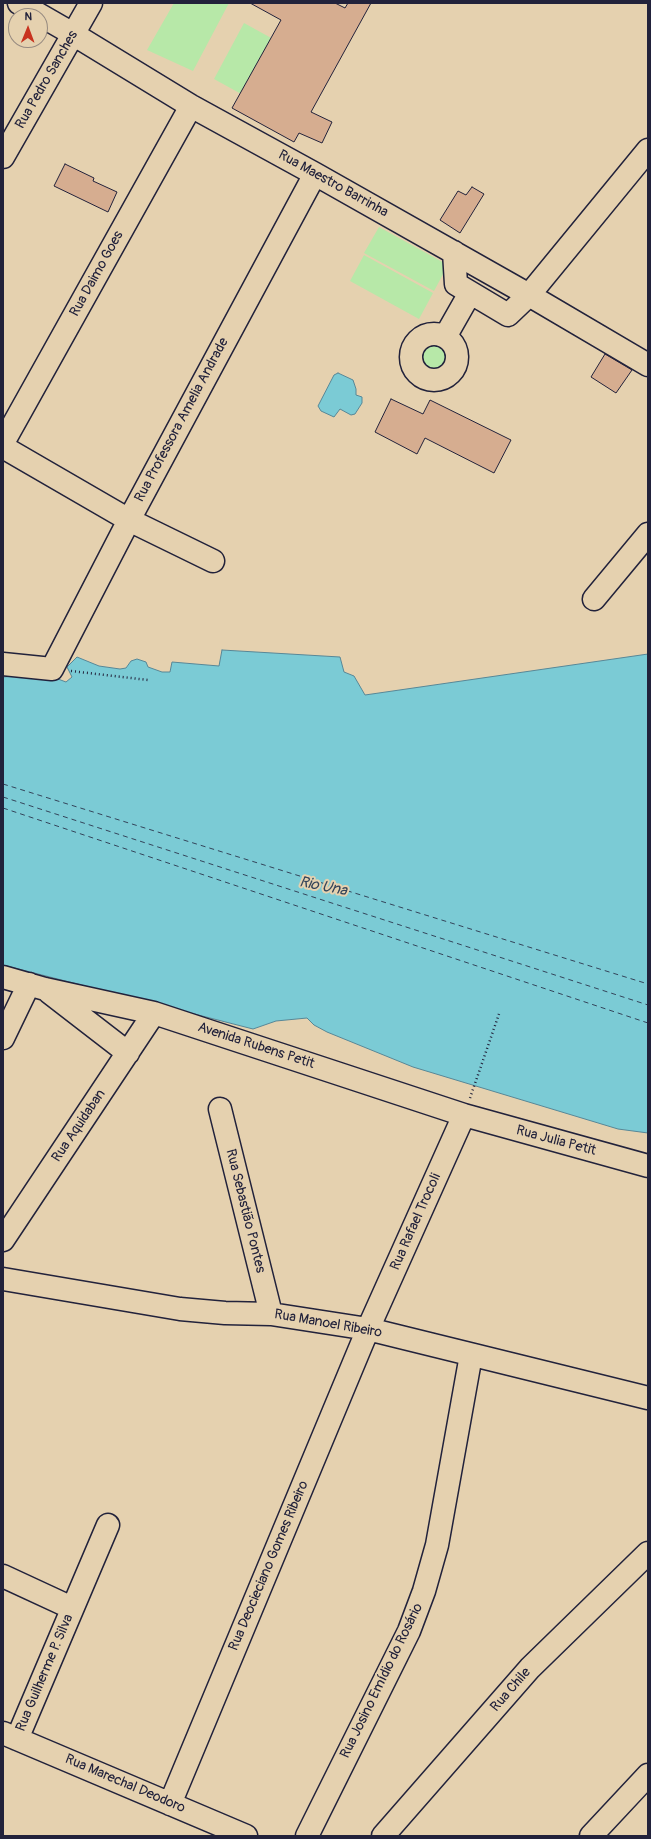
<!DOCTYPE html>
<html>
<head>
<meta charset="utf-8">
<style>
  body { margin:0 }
  #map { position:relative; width:651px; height:1839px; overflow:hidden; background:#e5d1af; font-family:Pangolin,sans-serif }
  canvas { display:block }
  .frame { position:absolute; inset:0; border:4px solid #22223b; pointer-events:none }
  .north { position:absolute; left:8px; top:8px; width:40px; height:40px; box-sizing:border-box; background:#e5d1af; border:1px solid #978b81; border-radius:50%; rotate:1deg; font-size:11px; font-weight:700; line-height:16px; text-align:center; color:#22223b }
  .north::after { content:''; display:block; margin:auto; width:14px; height:18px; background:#c8321e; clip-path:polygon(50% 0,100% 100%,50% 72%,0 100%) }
</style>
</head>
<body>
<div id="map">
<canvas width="651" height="1839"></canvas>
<div class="frame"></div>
<div class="north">N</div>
</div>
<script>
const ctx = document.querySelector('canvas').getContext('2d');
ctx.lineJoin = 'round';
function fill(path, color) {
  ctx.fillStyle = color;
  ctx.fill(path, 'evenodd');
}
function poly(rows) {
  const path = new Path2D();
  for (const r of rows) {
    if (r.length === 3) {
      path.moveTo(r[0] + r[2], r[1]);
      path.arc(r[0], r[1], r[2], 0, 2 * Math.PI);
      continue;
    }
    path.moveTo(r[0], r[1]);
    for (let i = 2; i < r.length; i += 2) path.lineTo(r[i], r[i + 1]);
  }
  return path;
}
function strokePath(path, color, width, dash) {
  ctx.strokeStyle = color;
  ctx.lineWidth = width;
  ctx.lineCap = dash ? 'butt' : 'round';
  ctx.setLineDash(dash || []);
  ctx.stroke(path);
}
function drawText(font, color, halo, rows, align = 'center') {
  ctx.font = font + ' Pangolin,sans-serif';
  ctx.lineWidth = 4;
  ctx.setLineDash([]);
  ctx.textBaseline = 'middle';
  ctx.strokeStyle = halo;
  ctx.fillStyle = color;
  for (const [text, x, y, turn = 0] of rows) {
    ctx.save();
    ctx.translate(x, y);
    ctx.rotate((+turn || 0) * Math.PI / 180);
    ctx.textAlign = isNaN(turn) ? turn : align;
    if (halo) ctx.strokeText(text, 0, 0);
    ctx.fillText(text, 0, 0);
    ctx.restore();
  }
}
const green = poly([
  [174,3,229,3,193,71,147,50],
  [244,23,273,39,243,95,214,79],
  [379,227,448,265,434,291,364,253],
  [364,255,433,293,419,319,350,281],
  [433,356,13]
]);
const water = poly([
  [338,373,353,380,356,389,356,395,362,397,362,403,355,414,351,415,340,409,334,417,321,411,318,406,334,375,338,373],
  [222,650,340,657,344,672,354,676,365,695,648,654,648,1133,618,1129,413,1067,327,1032,314,1025,307,1018,276,1021,253,1029,3,965,3,677,26,675,50,676,66,682,72,677,67,667,77,657,99,666,120,669,126,668,131,661,137,659,146,662,148,667,162,672,170,672,172,662,219,666,222,650]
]);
const ferry = poly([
  [3,784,648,984],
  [3,797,648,1005],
  [3,808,648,1023]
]);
const building = poly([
  [250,3,335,3,345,8,348,3,371,3,311,112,332,122,322,143,299,133,294,142,232,108,281,20,250,3],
  [65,164,94,178,93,181,117,192,108,212,54,186,65,164],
  [472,187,484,194,460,233,440,220,458,191,466,195,472,187],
  [605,354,632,370,616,393,591,377,605,354],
  [391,399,423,414,430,400,511,440,494,473,425,438,417,454,375,432,391,399]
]);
const path = poly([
  [71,671,148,680],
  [470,1098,499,1014]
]);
const minor = poly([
  [19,3,73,34,191,106,315,174,529,295,648,365],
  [3,157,91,3],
  [454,252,456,284,508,315,529,295,648,150],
  [434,357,23],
  [445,337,470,293],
  [3,443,191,106],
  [3,447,129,520,213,561],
  [594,599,648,534],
  [3,664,52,669,129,520,315,174],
  [3,977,45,989,154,1013,464,1115,648,1166],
  [49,992,128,1053],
  [3,1038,29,984],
  [220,1109,271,1314],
  [3,1240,154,1013],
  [3,1279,180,1309,225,1313,271,1314,368,1329,648,1398],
  [3,1576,72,1608],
  [3,1733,246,1836],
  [17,1739,108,1525],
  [170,1804,368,1329,464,1115],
  [307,1836,409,1631,424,1591,437,1545,471,1355],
  [383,1836,530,1668,648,1553],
  [591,1836,648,1775]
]);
const streetNames = [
  ["Rua Pedro Sanches",47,80,-60],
  ["Rua Maestro Barrinha",333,184,29],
  ["Rua Daimo Goes",97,274,-61],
  ["Rua Professora Amelia Andrade",182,420,-62],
  ["Avenida Rubens Petit",256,1046,18],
  ["Rua Aquidaban",79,1126,-56],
  ["Rua Julia Petit",556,1141,15],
  ["Rua Sebastião Pontes",245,1211,76],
  ["Rua Rafael Trocoli",416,1222,-66],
  ["Rua Manoel Ribeiro",328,1324,10],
  ["Rua Deocieciano Gomes Ribeiro",269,1566,-67],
  ["Rua Guilherme P. Silva",45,1673,-67],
  ["Rua Josino Emídio do Rosário",382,1681,-64],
  ["Rua Chile",511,1690,-49],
  ["Rua Marechal Deodoro",125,1784,23]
];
const waterNames = [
  ["Rio Una",323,887,11]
];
fill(green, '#b7e8a8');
fill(water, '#7bcbd5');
strokePath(water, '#578797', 1);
strokePath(ferry, '#34445a', 1, [5, 4]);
fill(building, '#d6ad90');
strokePath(building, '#22223b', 1);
strokePath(minor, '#22223b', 25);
strokePath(path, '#22223b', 2.5, [1, 3]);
strokePath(minor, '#e5d1af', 22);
drawText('14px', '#22223b', '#e5d1af', streetNames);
drawText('italic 15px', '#34445a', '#e5d1af', waterNames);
</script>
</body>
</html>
